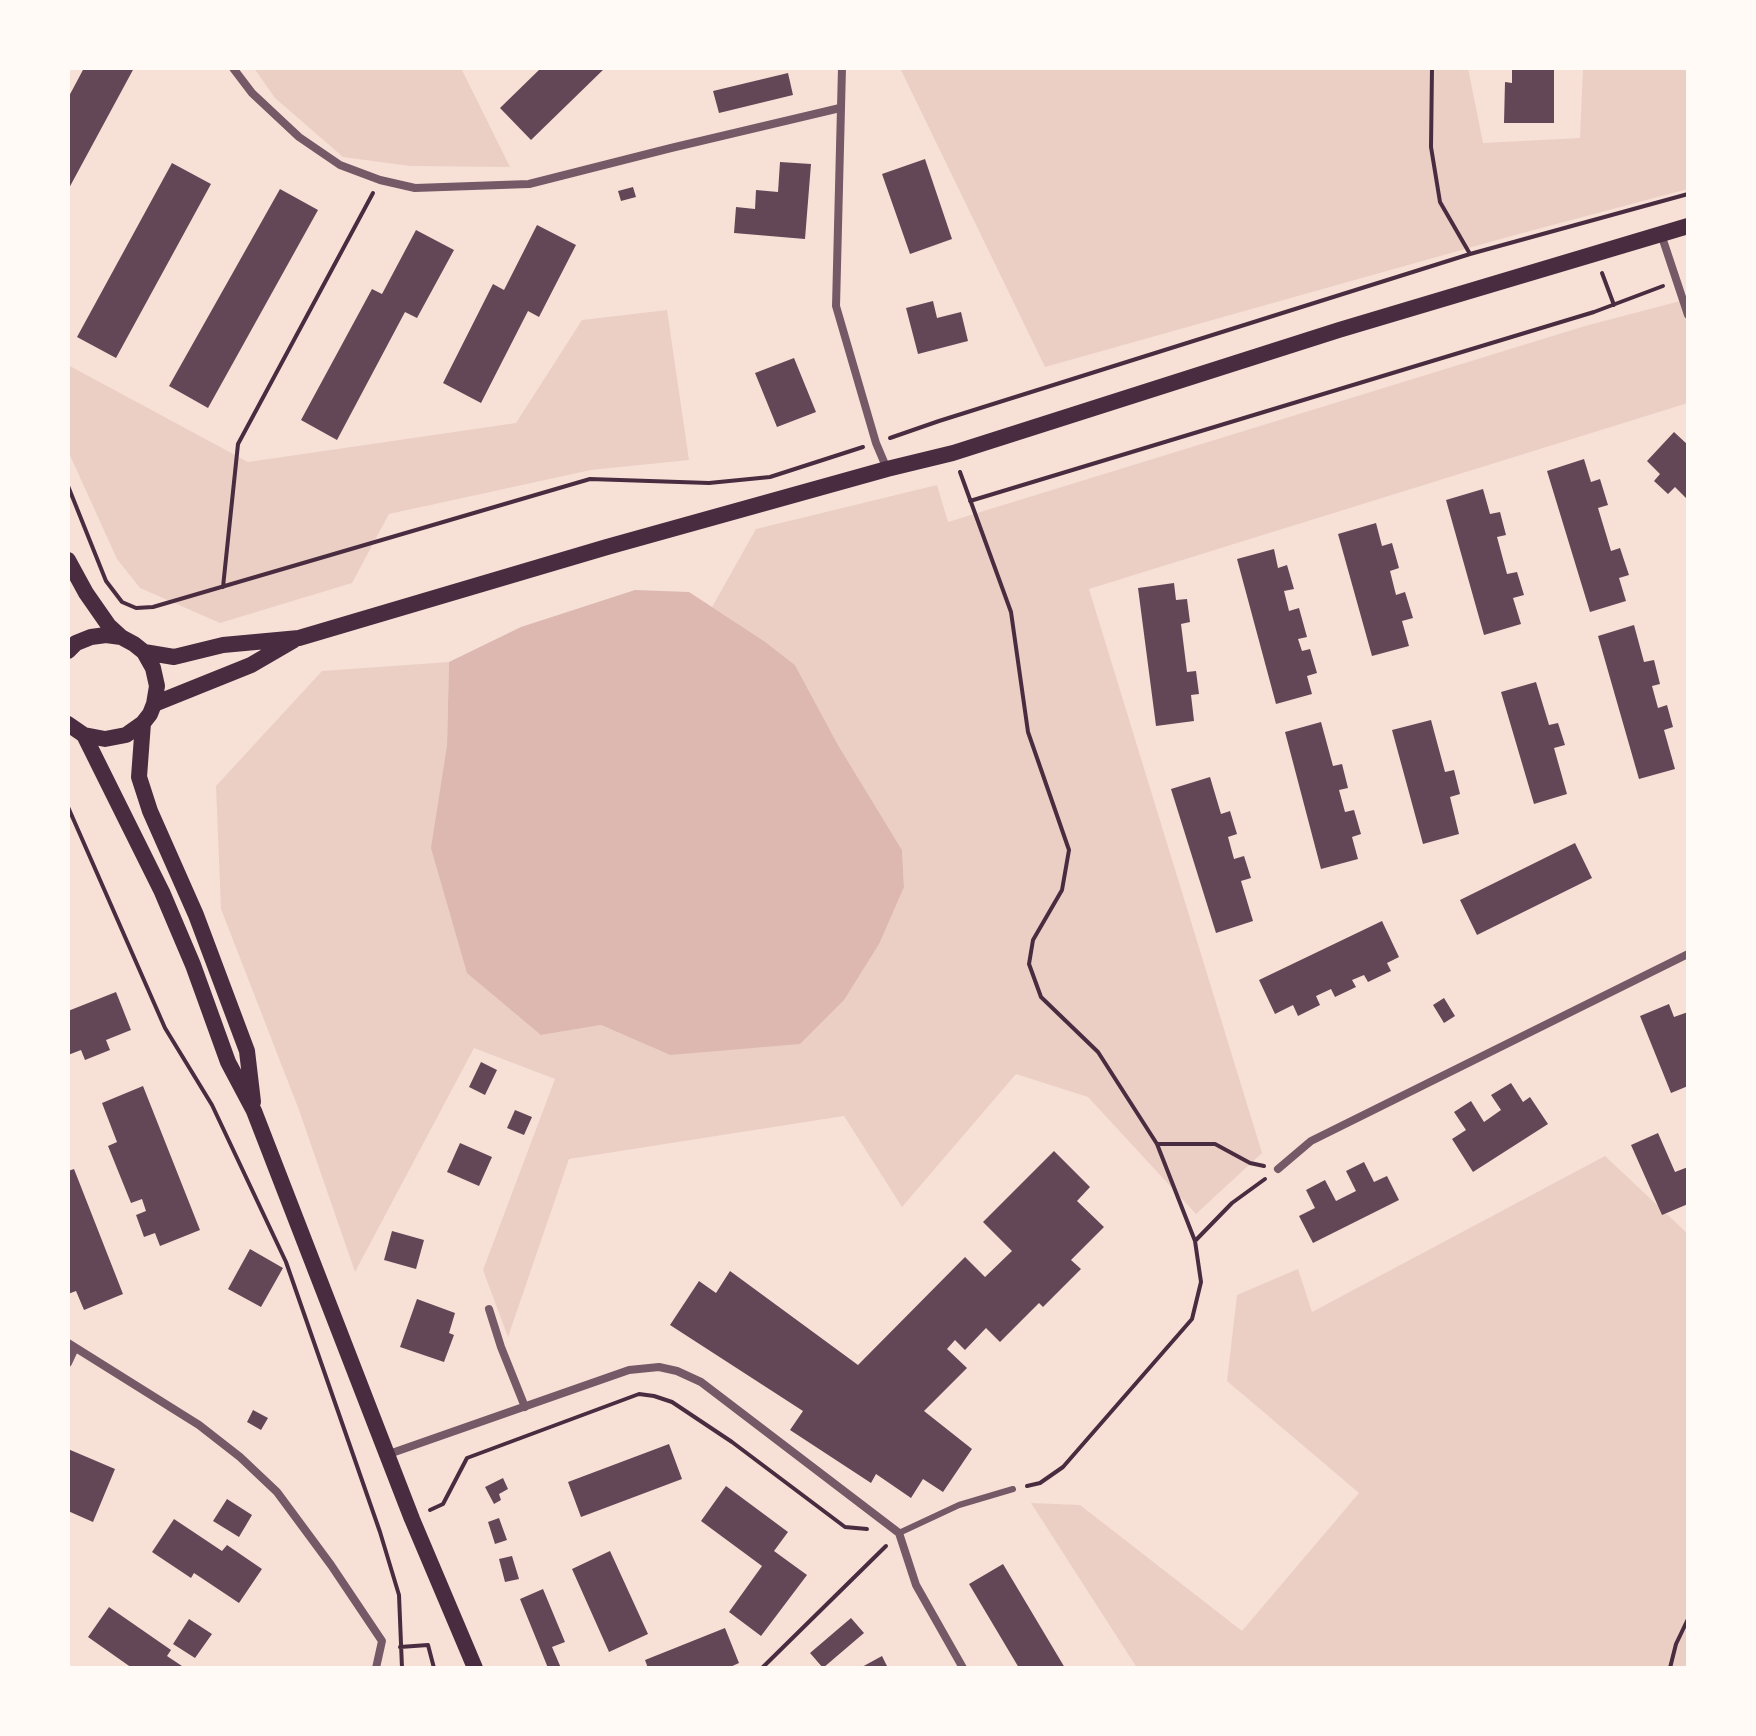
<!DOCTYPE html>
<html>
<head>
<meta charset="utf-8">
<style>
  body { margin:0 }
  #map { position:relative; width:1756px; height:1736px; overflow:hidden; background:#f7e1d7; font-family:Montserrat,sans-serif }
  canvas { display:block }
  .frame { position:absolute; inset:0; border:70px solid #fffaf5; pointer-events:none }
</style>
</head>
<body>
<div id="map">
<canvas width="1756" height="1736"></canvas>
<div class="frame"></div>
</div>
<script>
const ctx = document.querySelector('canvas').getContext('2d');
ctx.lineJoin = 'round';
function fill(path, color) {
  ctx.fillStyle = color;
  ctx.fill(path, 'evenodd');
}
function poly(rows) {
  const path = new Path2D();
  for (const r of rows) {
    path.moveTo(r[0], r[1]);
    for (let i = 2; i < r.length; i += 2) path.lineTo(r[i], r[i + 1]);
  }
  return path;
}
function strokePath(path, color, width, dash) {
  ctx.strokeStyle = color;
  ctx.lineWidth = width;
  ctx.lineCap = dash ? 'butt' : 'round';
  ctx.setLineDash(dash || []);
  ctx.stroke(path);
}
const green = poly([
  [254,68,461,68,510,167,410,166,343,157,275,98],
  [900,68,1468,68,1483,143,1580,138,1583,68,1688,68,1688,189,1515,235,1045,367],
  [1688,299,1688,403,1089,589,1262,1153,1196,1214,1088,1097,1016,1074,902,1207,844,1116,569,1159,508,1337,483,1270,555,1079,474,1048,355,1272,299,1110,221,909,216,786,322,671,449,662,447,746,541,1035,601,1025,670,1055,904,887,902,850,838,745,795,665,764,641,712,607,756,529,937,485,948,522,1585,326],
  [667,310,689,460,591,470,389,514,352,583,220,623,140,588,117,559,68,451,68,365,248,462,516,423,582,320],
  [1605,1156,1688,1234,1688,1668,1137,1668,1031,1503,1080,1505,1242,1631,1359,1493,1227,1381,1237,1295,1298,1269,1312,1312]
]);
const water = poly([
  [635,590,689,592,764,641,795,665,838,745,902,850,904,887,879,944,844,1000,800,1044,670,1055,601,1025,541,1035,467,973,431,848,447,746,449,662,521,627]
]);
const building = poly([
  [84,68,134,68,68,190,68,98],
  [541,68,605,68,531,140,500,108],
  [1512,68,1554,68,1554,123,1504,123,1505,82,1512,83],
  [788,73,793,95,719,113,713,91],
  [925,159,952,239,910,254,882,174],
  [780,162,811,164,805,239,734,233,736,207,755,209,756,190,778,192],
  [172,163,211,184,116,358,77,337],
  [633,187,636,197,621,201,618,191],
  [280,189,318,210,208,408,169,386],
  [537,225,576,245,539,317,528,311,481,403,443,383,493,284,504,290],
  [416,230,454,250,417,318,405,312,337,440,301,420,372,289,382,294],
  [933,301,937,318,961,312,968,341,918,354,906,308],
  [794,358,816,412,777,427,755,373],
  [1674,432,1688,445,1688,500,1675,487,1668,494,1654,481,1660,474,1647,461],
  [1584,459,1591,482,1600,479,1608,505,1598,508,1611,551,1620,548,1629,575,1619,578,1626,601,1590,612,1547,471],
  [1483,489,1490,514,1500,512,1506,535,1497,537,1507,574,1517,572,1524,595,1513,598,1521,624,1484,635,1446,500],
  [1376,523,1382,546,1392,543,1399,568,1390,571,1396,595,1405,592,1413,618,1402,621,1409,646,1372,656,1338,534],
  [1274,549,1278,568,1287,565,1294,589,1284,591,1289,611,1299,608,1307,637,1298,639,1302,651,1310,649,1317,673,1307,676,1312,694,1276,704,1237,559],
  [1174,583,1176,600,1187,599,1190,622,1181,624,1187,672,1196,671,1199,694,1191,695,1194,721,1156,726,1138,588],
  [1634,625,1644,662,1654,660,1660,684,1652,686,1658,708,1667,705,1673,727,1664,730,1675,769,1639,779,1598,636],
  [1536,682,1549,725,1558,723,1565,745,1554,748,1567,794,1534,804,1501,692],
  [1431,720,1445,772,1454,770,1460,794,1450,797,1459,834,1423,844,1392,730],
  [1321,722,1333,766,1342,764,1348,788,1339,790,1345,812,1354,810,1361,834,1352,837,1358,859,1321,869,1285,732],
  [1210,777,1221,814,1230,811,1237,834,1228,837,1234,859,1244,856,1251,878,1241,881,1253,921,1216,933,1171,789],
  [1575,843,1592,878,1477,935,1460,900],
  [1382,921,1399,957,1387,963,1391,971,1368,982,1364,975,1352,980,1356,987,1335,997,1331,989,1316,996,1320,1005,1298,1016,1293,1005,1275,1014,1259,980],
  [116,992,131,1030,106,1040,110,1050,85,1060,81,1050,68,1055,68,1011],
  [1444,998,1455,1016,1444,1023,1433,1005],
  [1669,1004,1674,1017,1688,1012,1688,1086,1671,1093,1640,1016],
  [481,1062,497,1070,485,1095,469,1087],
  [1511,1083,1523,1102,1530,1097,1548,1124,1473,1172,1452,1139,1466,1130,1454,1112,1471,1101,1484,1122,1501,1110,1491,1095],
  [143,1086,200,1230,160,1246,155,1233,144,1237,136,1215,146,1211,142,1199,131,1203,108,1146,117,1142,102,1103],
  [515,1110,532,1117,524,1135,507,1128],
  [1658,1133,1675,1172,1688,1167,1688,1204,1662,1215,1631,1145],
  [460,1143,492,1157,479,1186,447,1172],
  [1054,1151,1090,1187,1077,1201,1104,1227,1071,1260,1081,1269,1043,1307,1039,1303,1000,1342,986,1328,965,1350,955,1340,947,1349,967,1368,924,1411,972,1449,943,1492,923,1479,911,1498,876,1474,871,1483,790,1430,803,1411,670,1325,699,1281,716,1293,730,1271,858,1365,965,1257,985,1277,1012,1251,983,1222],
  [1364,1162,1374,1182,1387,1176,1399,1200,1313,1243,1299,1216,1315,1208,1306,1190,1325,1180,1336,1201,1356,1191,1346,1171],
  [74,1169,123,1294,84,1310,76,1291,68,1294,68,1268,70,1267,68,1263,68,1171],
  [392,1231,424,1240,416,1269,384,1260],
  [250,1249,283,1268,261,1307,228,1289],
  [417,1299,455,1313,449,1333,454,1335,444,1362,400,1347],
  [253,1410,268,1418,261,1430,247,1422],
  [669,1444,682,1479,581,1517,568,1482],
  [68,1449,115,1469,93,1522,68,1511],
  [503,1478,508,1489,499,1494,501,1500,494,1504,485,1487],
  [726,1486,788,1532,774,1551,807,1575,761,1636,729,1612,762,1566,701,1521],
  [227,1499,252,1515,239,1537,213,1521],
  [499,1518,507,1540,495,1544,488,1522],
  [174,1519,222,1551,227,1545,262,1569,239,1603,194,1573,191,1578,152,1552],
  [610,1551,648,1634,609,1652,572,1569],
  [512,1556,519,1579,505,1582,499,1559],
  [1003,1564,1065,1668,1019,1668,969,1584],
  [543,1589,565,1642,552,1647,561,1668,548,1668,520,1599],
  [109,1607,171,1650,167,1656,185,1668,132,1668,88,1637],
  [851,1618,864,1633,823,1668,810,1653],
  [189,1619,212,1634,195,1658,173,1644],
  [725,1628,739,1663,728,1668,648,1668,645,1660],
  [882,1656,888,1668,860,1668]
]);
const path = poly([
  [1432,68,1431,147,1440,202,1470,254],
  [1602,273,1614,305],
  [890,438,939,421,1470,254,1688,194],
  [960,472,1011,612,1028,732,1069,850,1062,890,1033,940,1029,964,1041,997,1098,1052,1157,1144,1195,1241,1201,1282,1192,1319,1063,1467,1040,1483,1027,1486],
  [68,486,106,581,122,602,136,608,153,607,590,479,709,483,770,477,863,447],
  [970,501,1594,312,1663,286],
  [223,587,238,444,373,193],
  [68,807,165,1028,212,1105,286,1262,380,1532,399,1595,402,1668],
  [1158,1144,1215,1144,1250,1163,1264,1166],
  [1195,1241,1232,1203,1265,1179],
  [430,1510,443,1504,467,1458,639,1394,654,1396,672,1402,732,1442,845,1527,867,1529],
  [400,1647,428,1645,434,1668],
  [762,1668,886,1546],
  [1670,1668,1676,1644,1688,1619]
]);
const service = poly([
  [899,1533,959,1505,1013,1489]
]);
const minor = poly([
  [233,68,252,93,299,137,340,165,380,180,415,188,529,184,671,148,840,108],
  [842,68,836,306,876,443,887,469],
  [1661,234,1688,315],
  [1278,1169,1311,1141,1688,954],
  [489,1309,501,1347,525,1407],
  [68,1343,199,1425,240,1457,277,1492,331,1565,382,1641,376,1668],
  [68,1363,75,1348],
  [389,1454,629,1370,659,1367,677,1371,701,1382,899,1533,916,1585,963,1668]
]);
const secondary = poly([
  [68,560,86,593,109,626,121,637],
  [68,651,76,643,91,637,106,635,121,637,134,644,144,652,153,668,157,686,154,704,150,714,143,723,126,735,105,739,84,735,68,724],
  [144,652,174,657,223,645,299,638,607,547,887,469,953,453,1339,330,1688,226],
  [154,704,251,665,294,640],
  [143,723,139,777,150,811,196,915,247,1051,253,1102],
  [84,735,162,892,193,965,228,1062,254,1111,412,1519,475,1668]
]);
fill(green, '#ebcfc5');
fill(water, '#dcb8b0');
fill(building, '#644757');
strokePath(path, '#4a2c40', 4);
strokePath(service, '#755966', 6);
strokePath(minor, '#755966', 8);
strokePath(secondary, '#4a2c40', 16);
</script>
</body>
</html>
